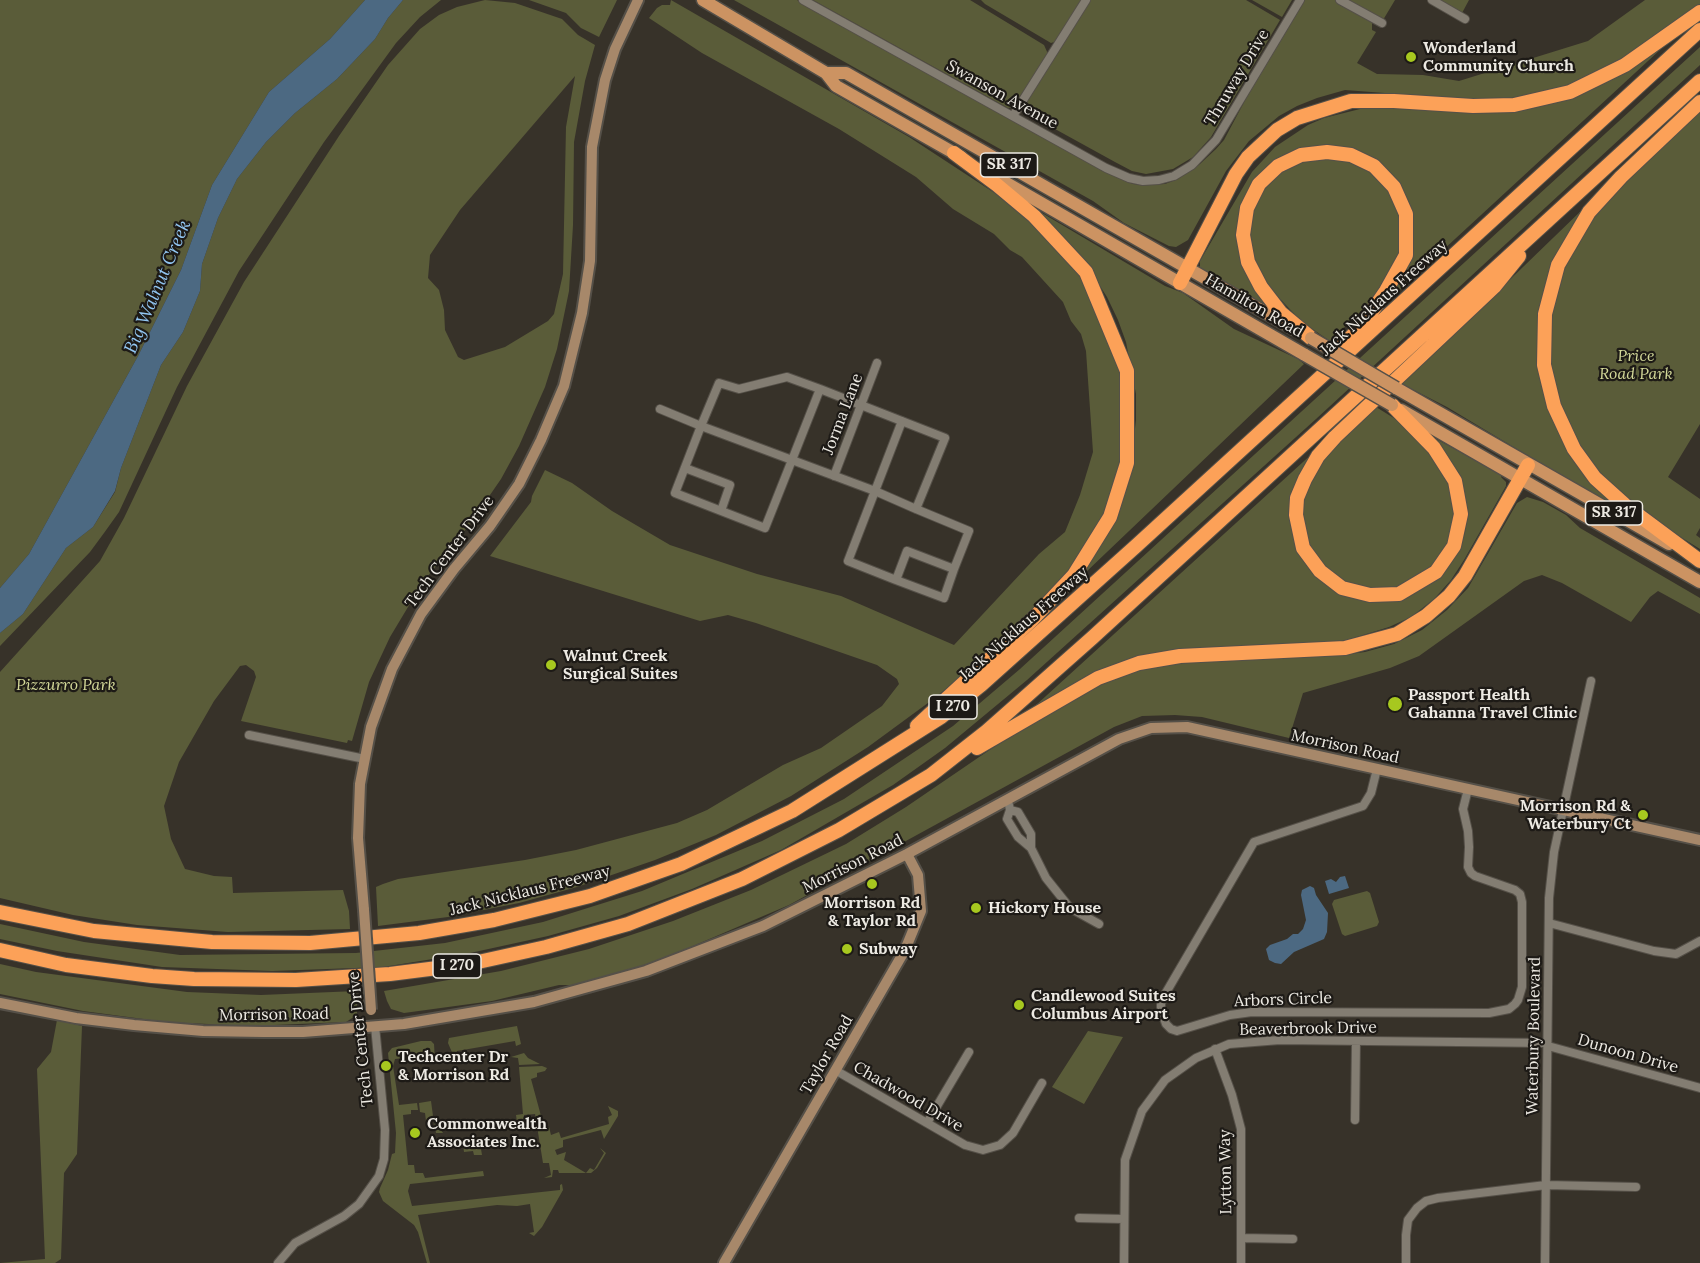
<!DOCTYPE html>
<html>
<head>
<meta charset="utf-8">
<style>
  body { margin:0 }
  canvas { display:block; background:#373229 }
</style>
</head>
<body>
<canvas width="1700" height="1263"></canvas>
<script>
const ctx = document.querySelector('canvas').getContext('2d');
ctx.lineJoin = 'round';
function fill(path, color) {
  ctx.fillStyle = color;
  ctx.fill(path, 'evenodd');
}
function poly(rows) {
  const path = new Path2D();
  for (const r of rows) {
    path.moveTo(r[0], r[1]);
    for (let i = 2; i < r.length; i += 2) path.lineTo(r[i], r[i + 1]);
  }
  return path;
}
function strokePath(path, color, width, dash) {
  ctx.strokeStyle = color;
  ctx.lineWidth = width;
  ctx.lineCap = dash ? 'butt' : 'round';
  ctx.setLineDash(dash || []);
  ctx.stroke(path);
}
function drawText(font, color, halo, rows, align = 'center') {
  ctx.font = font + ' Lora,serif';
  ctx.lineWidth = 4.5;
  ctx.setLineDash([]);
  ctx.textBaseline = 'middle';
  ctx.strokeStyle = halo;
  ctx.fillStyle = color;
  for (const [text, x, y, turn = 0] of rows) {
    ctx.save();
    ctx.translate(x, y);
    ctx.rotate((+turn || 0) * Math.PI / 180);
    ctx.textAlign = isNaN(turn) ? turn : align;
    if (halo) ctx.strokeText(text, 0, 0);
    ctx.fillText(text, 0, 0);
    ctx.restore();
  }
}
const green = poly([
  [0,0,365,0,330,39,269,92,212,185,181,270,138,356,29,554,0,588],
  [403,0,441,0,420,17,396,43,324,142,239,271,177,387,119,512,104,533,90,552,0,646,0,633,23,614,66,548,93,527,115,492,121,468,161,365,183,332,200,291,202,264,218,218,237,179,266,142,295,113,337,79,375,39,388,18],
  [485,0,515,3,562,19,578,35,595,45,585,81,574,142,573,225,569,291,557,349,545,387,519,446,501,479,470,524,423,582,390,637,369,682,352,741,348,740,347,743,241,721,256,677,254,671,246,665,240,666,214,701,179,762,164,806,171,839,185,869,214,876,232,877,233,893,343,890,349,911,350,929,228,932,137,925,73,915,0,898,0,672,100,561,124,518,187,386,244,282,339,136,388,65,420,29,439,15,457,7],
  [575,76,566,127,563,274,554,314,548,321,505,347,464,360,458,357,445,330,444,310,439,290,428,278,430,255,460,210],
  [529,0,617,0,599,37,581,28,566,13],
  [671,0,909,137,1019,209,1082,273,1112,337,1123,383,1123,448,1111,499,1089,546,1054,590,968,671,932,700,868,747,791,796,716,835,655,860,577,887,519,903,448,917,378,926,376,887,383,884,398,879,525,860,576,850,677,823,707,810,783,765,821,748,882,706,899,684,897,679,877,665,756,623,728,615,700,621,490,556,531,502,532,496,545,470,572,483,612,511,670,545,757,574,841,596,954,645,1039,554,1065,532,1080,495,1093,452,1086,351,1081,334,1071,321,1063,302,1022,257,1010,250,994,234,953,209,916,177,839,129,702,53,649,18,657,8,662,5,670,5],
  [734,0,797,0,1111,174,1133,184,1143,185,1165,184,1178,179,1200,164,1216,149,1224,140,1250,91,1305,0,1335,0,1370,19,1372,22,1372,30,1376,32,1357,63,1377,74,1423,75,1459,81,1588,41,1645,0,1700,0,1700,4,1631,55,1577,84,1518,99,1490,101,1345,90,1317,98,1297,106,1279,116,1249,141,1226,171,1188,240,1176,247,1169,246,1124,223,1093,201],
  [813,0,970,0,1044,45,1048,54,1019,102,1014,107,1008,108],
  [981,0,1082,0,1057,41,1051,43,985,4],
  [1089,0,1246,0,1280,20,1211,137,1193,157,1173,169,1146,174,1132,171,1115,162,1026,113,1024,106],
  [1252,0,1292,0,1282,17],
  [1346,0,1395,0,1383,20],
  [1440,0,1469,0,1462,13],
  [1700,47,1700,65,1316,419,1027,680,945,748,893,785,781,850,692,889,619,916,548,936,470,953,383,967,272,971,162,967,57,951,0,939,0,924,84,942,180,955,356,953,445,943,543,922,642,891,762,841,844,799,953,726,1020,669],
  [1661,49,1391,298,1388,296,1399,283,1410,257,1413,244,1412,218,1361,155,1276,163,1240,223,1267,302,1264,305,1200,268,1200,261,1252,172,1275,147,1308,125,1324,118,1364,108,1505,110,1643,59],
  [1700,109,1700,424,1668,477,1700,499,1700,528,1696,535,1700,538,1700,549,1658,523,1616,489,1594,466,1576,439,1562,412,1553,379,1549,341,1551,317,1560,280,1572,251,1598,209],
  [1340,157,1364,166,1387,184,1401,211,1401,258,1379,294,1330,341,1302,322,1266,284,1255,266,1248,232,1254,204,1265,186,1274,178,1294,163,1304,159],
  [1584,208,1544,299,1556,420,1622,507,1620,511,1447,407,1402,384],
  [1042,213,1165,286,1183,293,1234,329,1298,359,1304,364,1085,573,1084,571,1107,535,1130,471,1136,420,1136,394,1126,342,1118,320,1107,297,1082,258,1042,216],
  [1376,407,1397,420,1434,454,1456,497,1455,531,1433,570,1399,589,1382,592,1344,583,1317,560,1307,542,1302,524,1302,506,1307,485,1326,454],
  [1436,439,1502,474,1501,477,1506,482,1506,486,1464,560,1451,580,1434,599,1411,617,1389,627,1334,644,1156,656,1038,708,1035,706,1314,452,1294,523,1335,587,1409,595,1423,588,1435,580,1459,550,1465,532,1468,512,1464,494,1435,442],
  [1527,497,1543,502,1566,515,1580,528,1700,598,1700,614,1658,591,1650,597,1631,622,1562,583,1542,575,1524,581,1419,656,1390,668,1303,693,1289,738,1202,717,1175,715,1142,716,1114,727,789,905,665,958,603,979,574,985,559,985,492,1001,404,1013,391,1009,387,1001,384,991,501,971,589,949,673,921,751,890,846,844,906,807,988,751,1054,709,1103,682,1140,668,1174,663,1342,655,1365,652,1394,644,1422,630,1447,610,1468,588,1517,503],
  [1367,891,1370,893,1379,922,1377,926,1345,936,1342,934,1332,904,1334,900],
  [0,964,36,972,187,992,261,995,357,991,357,1015,346,1022,250,1026,166,1022,83,1011,0,994],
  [57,1020,82,1026,77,1154,64,1173,61,1259,55,1263,0,1263,45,1259,37,1069,51,1052],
  [517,1026,521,1044,516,1046,515,1041,457,1051,457,1056,454,1057,448,1043,449,1038],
  [1088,1031,1123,1037,1084,1104,1052,1087],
  [421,1041,431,1041,434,1044,435,1061,433,1060,432,1055,395,1059,393,1066,399,1105,417,1103,418,1110,411,1110,411,1114,403,1115,408,1165,414,1165,415,1173,423,1173,425,1178,483,1171,484,1176,410,1184,408,1191,412,1206,560,1190,560,1185,562,1184,563,1190,542,1227,534,1236,529,1233,534,1232,530,1204,517,1206,497,1205,418,1215,430,1263,427,1263,418,1232,414,1225,383,1201,379,1192,380,1188,388,1170,392,1154,395,1153,396,1133,388,1053,392,1048],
  [524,1053,528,1058,540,1064,519,1065,518,1058,511,1057],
  [542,1066,547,1068,545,1071,537,1073,537,1077,531,1079,544,1127,549,1127,551,1135,559,1132,561,1138,609,1124,608,1117,612,1115,608,1106,618,1111,618,1116,604,1139,601,1130,563,1140,563,1147,555,1150,557,1155,566,1152,564,1160,586,1173,590,1168,594,1170,604,1153,600,1148,606,1153,597,1168,591,1173,559,1173,558,1170,553,1170,552,1177,544,1178,551,1175,549,1163,543,1163,535,1114,524,1115,524,1121,517,1122,516,1115,523,1114,519,1067],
  [431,1101,433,1116,443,1133,436,1133,434,1120,426,1121,425,1113,420,1112,419,1103],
  [451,1137,466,1143,480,1143,482,1155,474,1155,473,1151,464,1152,463,1144,446,1145,444,1142,447,1138]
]);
const water = poly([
  [365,0,403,0,388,18,375,39,337,79,295,113,266,142,237,179,218,218,202,264,200,291,183,332,161,365,121,468,115,491,93,527,66,548,23,614,0,633,0,588,29,554,138,356,181,270,212,185,269,92,330,39],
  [1345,876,1349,888,1329,894,1325,881,1331,879,1336,882,1340,877],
  [1310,886,1314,888,1316,895,1328,913,1327,932,1324,939,1294,952,1281,964,1275,963,1269,960,1266,949,1270,945,1287,939,1293,934,1298,934,1303,929,1306,920,1301,895,1302,890]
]);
const street = poly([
  [803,0,1106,168,1129,178,1143,181,1159,180,1174,176,1192,165,1216,140,1300,0],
  [1340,0,1382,23],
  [1432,0,1465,19],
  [1013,116,1086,0],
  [660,409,701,426,719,383,739,389,787,377,820,389,945,438,916,509,875,491,792,460,820,389],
  [701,426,792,460,765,528,675,493,701,426],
  [685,468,730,485,721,511],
  [834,476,877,363],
  [916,509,969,531,954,569],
  [896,580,944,598,954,569,907,551,896,580,848,561,902,421],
  [249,735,365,759],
  [1377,769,1371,793,1363,806,1254,842,1164,996,1161,1003,1161,1010,1166,1024,1171,1029,1177,1031,1230,1015,1252,1012,1489,1013,1509,1009,1515,1004,1518,1000,1522,987,1522,902,1520,894,1515,890,1475,876,1471,873,1468,867,1469,847,1468,831,1463,809,1468,789],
  [1009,805,1010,810,1007,819,1018,837,1031,848],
  [1010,810,1018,812,1031,834,1031,848,1046,878,1070,908,1099,924],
  [1549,923,1654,951,1676,954,1700,941],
  [1548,1046,1700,1088],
  [1215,1049,1232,1095,1241,1129,1241,1263],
  [835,1070,965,1145,983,1150,1000,1145,1013,1133,1042,1083],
  [1355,1120,1356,1041],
  [927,1123,969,1052],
  [1079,1218,1124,1219],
  [1241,1238,1293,1239],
  [278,1263,295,1243,344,1216,359,1204,379,1176,384,1159,385,1130,375,1026],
  [1124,1263,1125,1160,1142,1111,1165,1080,1196,1058,1229,1044,1280,1040,1547,1043],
  [1406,1263,1406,1235,1408,1220,1417,1208,1426,1201,1438,1198,1546,1185,1636,1187],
  [1545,1263,1549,898,1554,852,1591,681]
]);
const secondary = poly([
  [364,910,358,838,360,784,371,727,392,669,421,614,454,569,490,526,519,484,541,440,564,386,582,313,590,261,592,147,605,80,615,49,638,0],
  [0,1003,76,1018,134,1025,203,1031,263,1032,303,1032,404,1024,534,1002,646,971,763,926,907,854,1119,739,1151,728,1187,727,1700,840],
  [724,1263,905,950,921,911,918,875,907,854]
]);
const primary = poly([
  [703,0,826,73,836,86,961,157],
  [826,73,846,73,1294,329],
  [989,173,1305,355],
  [1396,388,1669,544],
  [1401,410,1700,582]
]);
const highway = poly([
  [1700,102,1621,177,1589,212,1558,265,1545,314,1544,365,1554,406,1574,449,1595,478,1625,505,1700,561],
  [1180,283,1236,174,1248,157,1277,130,1297,118,1351,101,1394,101,1473,106,1514,105,1570,92,1625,65,1700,12],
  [1311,338,1281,313,1261,287,1248,262,1243,235,1247,208,1259,184,1278,166,1301,155,1327,152,1351,155,1374,166,1394,187,1406,214,1406,255,1386,291,1362,326,1338,350],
  [1392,405,1434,448,1455,481,1461,514,1454,546,1436,572,1399,594,1370,595,1342,588,1320,571,1303,548,1296,515,1297,498,1305,479,1318,456,1335,437,1494,287,1519,256],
  [917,726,1033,619,1074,575,1110,517,1127,463,1127,371,1086,272,1034,216,997,185,954,153],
  [977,748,1098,678,1139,663,1180,656,1345,648,1397,634,1426,616,1449,596,1465,576,1528,465],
  [0,912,94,931,212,942,310,943,419,933,494,920,590,896,681,864,792,811,941,717,981,685,1136,546,1700,30],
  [0,950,66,965,152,976,194,979,296,980,390,974,469,964,546,947,628,924,742,879,839,830,931,775,987,731,1092,638,1700,81]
]);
const secondaryBridge = poly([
  [364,910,371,1010]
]);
const primaryBridge = poly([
  [1311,338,1396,388],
  [1305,355,1392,405]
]);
const markers = [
  [1411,57,6,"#a7c81f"],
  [551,665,6,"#a7c81f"],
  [1395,704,8,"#a7c81f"],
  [1643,815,6,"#a7c81f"],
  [872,884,6,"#a7c81f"],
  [976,908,6,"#a7c81f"],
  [847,949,6,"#a7c81f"],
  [1019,1005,6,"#a7c81f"],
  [386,1066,6,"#a7c81f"],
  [415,1133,6,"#a7c81f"]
];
const shields = [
  [1009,165,57],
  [1614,513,57],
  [953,707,48],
  [457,966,48]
];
const shieldNames = [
  ["SR 317",1009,165],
  ["SR 317",1614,513],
  ["I 270",953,707],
  ["I 270",457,966]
];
const poiNames = [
  ["Wonderland",1423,48],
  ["Community Church",1423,66],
  ["Walnut Creek",563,656],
  ["Surgical Suites",563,674],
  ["Passport Health",1408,695],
  ["Gahanna Travel Clinic",1408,713],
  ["Morrison Rd &",1631,806,"right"],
  ["Waterbury Ct",1631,824,"right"],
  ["Morrison Rd",872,903,"center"],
  ["& Taylor Rd",872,921,"center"],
  ["Hickory House",988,908],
  ["Subway",859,949],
  ["Candlewood Suites",1031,996],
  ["Columbus Airport",1031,1014],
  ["Techcenter Dr",398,1057],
  ["& Morrison Rd",398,1075],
  ["Commonwealth",427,1124],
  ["Associates Inc.",427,1142]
];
const streetNames = [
  ["Thruway Drive",1237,78,-59],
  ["Swanson Avenue",1002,95,29],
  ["Jack Nicklaus Freeway",1384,298,-42],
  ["Hamilton Road",1254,306,30],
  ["Jorma Lane",843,414,-69],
  ["Tech Center Drive",450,552,-53],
  ["Jack Nicklaus Freeway",1024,624,-41],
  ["Morrison Road",1345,747,12],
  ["Morrison Road",853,864,-27],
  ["Jack Nicklaus Freeway",530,891,-14],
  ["Arbors Circle",1283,1000,-2],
  ["Morrison Road",274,1015,-1],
  ["Beaverbrook Drive",1308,1029,-1],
  ["Waterbury Boulevard",1534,1036,-89],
  ["Tech Center Drive",361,1039,-96],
  ["Dunoon Drive",1628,1054,16],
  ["Taylor Road",827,1055,-60],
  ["Chadwood Drive",908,1097,30],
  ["Lytton Way",1226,1172,-91]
];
const parkNames = [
  ["Price",1636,356],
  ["Road Park",1636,374],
  ["Pizzurro Park",66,685]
];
const waterNames = [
  ["Big Walnut Creek",158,287,-67]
];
fill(green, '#5a5c39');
fill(water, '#4c6982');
strokePath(street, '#555048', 10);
strokePath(secondary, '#555048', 14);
strokePath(primary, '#555048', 15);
strokePath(highway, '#555048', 16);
strokePath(street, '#837d72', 8);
strokePath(secondary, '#a7886a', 10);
strokePath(primary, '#cc9362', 12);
strokePath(highway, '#fca158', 14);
strokePath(secondaryBridge, '#555048', 14, []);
strokePath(primaryBridge, '#555048', 15, []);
strokePath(secondaryBridge, '#a7886a', 10);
strokePath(primaryBridge, '#cc9362', 12);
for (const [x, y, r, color] of markers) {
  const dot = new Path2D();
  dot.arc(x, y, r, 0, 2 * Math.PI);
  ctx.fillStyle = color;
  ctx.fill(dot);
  strokePath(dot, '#1d1a16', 2);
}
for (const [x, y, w] of shields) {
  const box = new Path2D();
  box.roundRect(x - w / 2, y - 12, w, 24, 4.5);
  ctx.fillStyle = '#1d1a16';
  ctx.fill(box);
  strokePath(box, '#edeae3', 1.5);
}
drawText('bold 15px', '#edeae3', null, shieldNames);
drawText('bold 16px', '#edeae3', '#1d1a16', poiNames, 'left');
drawText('16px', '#edeae3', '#1d1a16', streetNames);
drawText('italic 16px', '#d4d999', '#1d1a16', parkNames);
drawText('italic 18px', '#92c6f2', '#1d1a16', waterNames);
</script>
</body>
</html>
